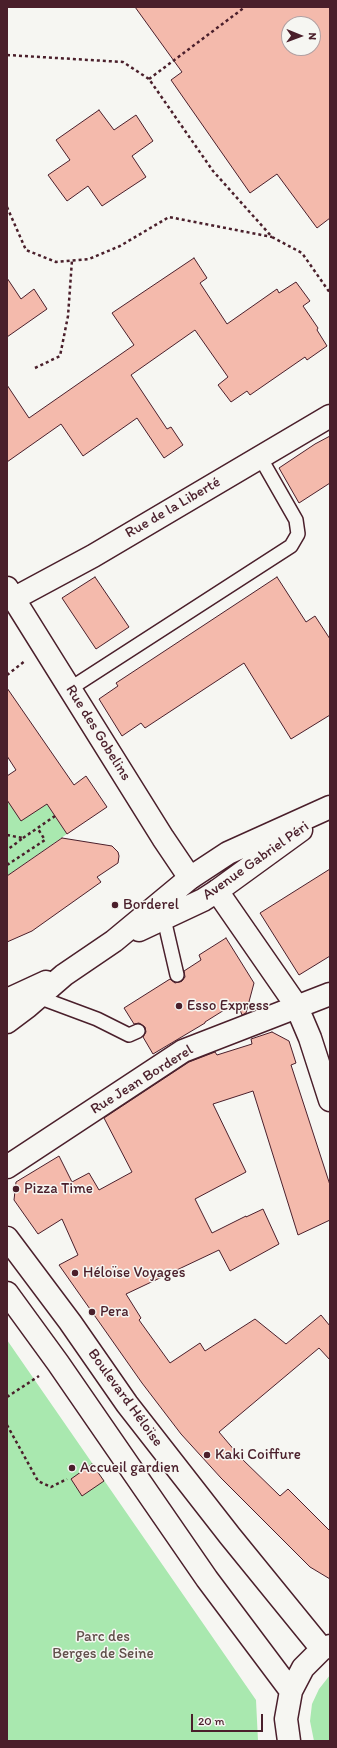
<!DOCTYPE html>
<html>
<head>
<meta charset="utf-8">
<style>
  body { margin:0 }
  #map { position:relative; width:337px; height:1748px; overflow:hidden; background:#f6f6f2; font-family:Itim,sans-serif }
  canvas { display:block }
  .frame { position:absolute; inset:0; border:8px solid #4a1f2b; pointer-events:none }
  .north { position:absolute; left:281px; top:16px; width:40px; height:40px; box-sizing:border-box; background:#f6f6f2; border:1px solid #b1a0a2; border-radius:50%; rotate:91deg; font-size:11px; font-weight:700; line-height:16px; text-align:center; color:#4a1f2b }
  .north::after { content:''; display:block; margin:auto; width:14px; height:18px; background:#4a1f2b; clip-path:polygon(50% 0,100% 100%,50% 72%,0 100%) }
  .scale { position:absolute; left:191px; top:1714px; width:72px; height:18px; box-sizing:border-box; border:2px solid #4a1f2b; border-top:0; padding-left:5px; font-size:12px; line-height:14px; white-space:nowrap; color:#4a1f2b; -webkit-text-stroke:3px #f6f6f2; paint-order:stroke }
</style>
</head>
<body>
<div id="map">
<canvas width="337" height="1748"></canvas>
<div class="frame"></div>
<div class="north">N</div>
<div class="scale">20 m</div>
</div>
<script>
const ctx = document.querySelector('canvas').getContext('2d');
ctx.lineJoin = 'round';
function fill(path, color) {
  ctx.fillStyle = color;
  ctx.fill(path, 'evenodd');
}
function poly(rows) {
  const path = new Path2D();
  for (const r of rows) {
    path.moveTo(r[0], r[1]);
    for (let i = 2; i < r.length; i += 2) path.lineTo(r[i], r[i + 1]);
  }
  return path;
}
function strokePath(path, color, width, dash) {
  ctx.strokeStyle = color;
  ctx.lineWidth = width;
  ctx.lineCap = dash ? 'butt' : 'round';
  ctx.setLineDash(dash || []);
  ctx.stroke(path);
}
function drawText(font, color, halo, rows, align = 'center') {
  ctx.font = font + ' Itim,sans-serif';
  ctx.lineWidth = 3;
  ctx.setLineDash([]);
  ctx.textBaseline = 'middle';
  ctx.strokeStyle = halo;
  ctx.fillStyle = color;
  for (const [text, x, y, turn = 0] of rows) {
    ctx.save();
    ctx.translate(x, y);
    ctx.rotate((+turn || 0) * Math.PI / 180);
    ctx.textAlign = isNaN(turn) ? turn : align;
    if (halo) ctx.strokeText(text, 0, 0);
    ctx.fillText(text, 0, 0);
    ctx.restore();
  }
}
const green = poly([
  [7,800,47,804,67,834,7,876],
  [7,1340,256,1700,258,1741,7,1741],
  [330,1675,330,1741,314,1741,310,1721,312,1704,319,1689]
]);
const building = poly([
  [135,7,330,7,330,218,317,228,277,174,250,193,171,80,182,72,135,7],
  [289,24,313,24,313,48,289,48,289,24],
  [99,110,114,130,136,115,153,141,132,156,146,177,102,206,88,186,67,201,48,175,70,160,56,140,99,110],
  [194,258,207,278,200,283,227,324,277,289,279,293,296,282,310,301,303,306,318,328,317,330,327,346,307,360,305,357,250,395,247,391,231,402,218,385,228,377,195,330,131,375,167,429,171,427,183,445,164,458,137,418,83,456,61,424,7,462,7,385,29,418,134,345,112,313,194,258],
  [7,278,21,299,34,289,47,309,7,337,7,278],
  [330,436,330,483,299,503,279,468,315,444,330,436],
  [95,577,129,627,96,649,62,598,95,577],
  [277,577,306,622,315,616,330,639,330,715,291,739,244,663,145,728,141,723,122,736,99,699,118,686,116,683,277,577],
  [7,688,74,785,86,776,107,807,67,834,47,804,21,821,7,800,7,776,16,770,7,756,7,688],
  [62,838,112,846,118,852,119,856,118,863,97,877,101,882,32,931,7,942,7,876,62,838],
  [330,869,330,956,299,975,260,913,330,869],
  [226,938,254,983,246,1013,242,1015,237,1002,205,1022,205,1023,153,1054,143,1037,146,1032,145,1027,139,1023,134,1024,124,1008,170,979,175,983,182,981,185,977,184,971,201,960,199,955,226,938],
  [272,1032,289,1041,296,1063,291,1065,330,1185,330,1220,298,1235,253,1091,213,1104,246,1172,195,1199,212,1233,246,1216,246,1217,263,1209,279,1244,230,1271,219,1250,126,1294,141,1318,139,1320,170,1363,200,1343,205,1351,255,1319,286,1344,321,1315,330,1326,330,1360,319,1348,219,1432,241,1458,280,1496,288,1489,330,1531,330,1579,310,1567,221,1478,181,1434,142,1383,59,1265,78,1255,62,1219,38,1234,14,1200,16,1182,59,1156,72,1182,89,1173,99,1190,132,1172,104,1118,189,1062,215,1052,217,1055,252,1044,251,1039,272,1032],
  [92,1464,104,1481,82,1496,71,1479,92,1464]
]);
const path = poly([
  [7,55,123,62,149,79,213,171,272,237,302,253,330,293],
  [149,79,245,7],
  [7,207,26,250,56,262,89,259,120,246,169,217,272,237],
  [35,368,60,356,68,316,72,260],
  [7,675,25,661],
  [7,835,23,838,7,850],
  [23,838,55,816],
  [7,865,45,840,38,829],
  [7,1397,39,1376],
  [7,1425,38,1481,51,1487,67,1479]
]);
const service = poly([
  [71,688,291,546,298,534,296,520,260,457],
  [164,919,177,975],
  [38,997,97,1019,129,1035,138,1031]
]);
const minor = poly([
  [7,588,163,838,190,878],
  [15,598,93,556,330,416],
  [217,891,296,1005,310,1038,330,1100],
  [7,1167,183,1051,330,994]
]);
const secondary = poly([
  [139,930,203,900,217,891,301,830],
  [7,1000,46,982],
  [7,1022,27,1007,64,975,114,941,190,878,228,853,330,807],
  [7,1238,70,1322,127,1404,230,1536,322,1649],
  [7,1293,58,1363,207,1579,291,1691],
  [289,1741,286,1719,291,1691,303,1668,322,1649,330,1646]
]);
const markers = [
  [115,905,4,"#4a1f2b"],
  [179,1006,4,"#4a1f2b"],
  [16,1189,4,"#4a1f2b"],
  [75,1273,4,"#4a1f2b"],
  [92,1312,4,"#4a1f2b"],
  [207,1455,4,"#4a1f2b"],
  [72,1468,4,"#4a1f2b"]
];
const streetNames = [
  ["Rue de la Liberté",173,508,-30],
  ["Rue des Gobelins",98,733,58],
  ["Avenue Gabriel Péri",256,861,-35],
  ["Rue Jean Borderel",142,1080,-32],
  ["Boulevard Héloïse",125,1398,54]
];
const poiNames = [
  ["Borderel",123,905],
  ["Esso Express",187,1006],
  ["Pizza Time",24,1189],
  ["Héloïse Voyages",83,1273],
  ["Pera",100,1312],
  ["Kaki Coiffure",215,1455],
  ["Accueil gardien",80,1468]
];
const parkNames = [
  ["Parc des",103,1637],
  ["Berges de Seine",103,1654]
];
fill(green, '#a9e8af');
fill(building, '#f4baac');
strokePath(building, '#4a1f2b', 1);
strokePath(service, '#4a1f2b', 16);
strokePath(minor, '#4a1f2b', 25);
strokePath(secondary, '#4a1f2b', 25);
strokePath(path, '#4a1f2b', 2.5, [3, 3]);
strokePath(service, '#f6f6f2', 13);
strokePath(minor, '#f6f6f2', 22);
strokePath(secondary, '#f6f6f2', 22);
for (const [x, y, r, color] of markers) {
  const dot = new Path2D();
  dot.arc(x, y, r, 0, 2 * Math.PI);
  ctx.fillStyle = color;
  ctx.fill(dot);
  strokePath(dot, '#f6f6f2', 1.5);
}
drawText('15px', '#4a1f2b', '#f6f6f2', streetNames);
drawText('15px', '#4a1f2b', '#f6f6f2', poiNames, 'left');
drawText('15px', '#62514c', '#f6f6f2', parkNames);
</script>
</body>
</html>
